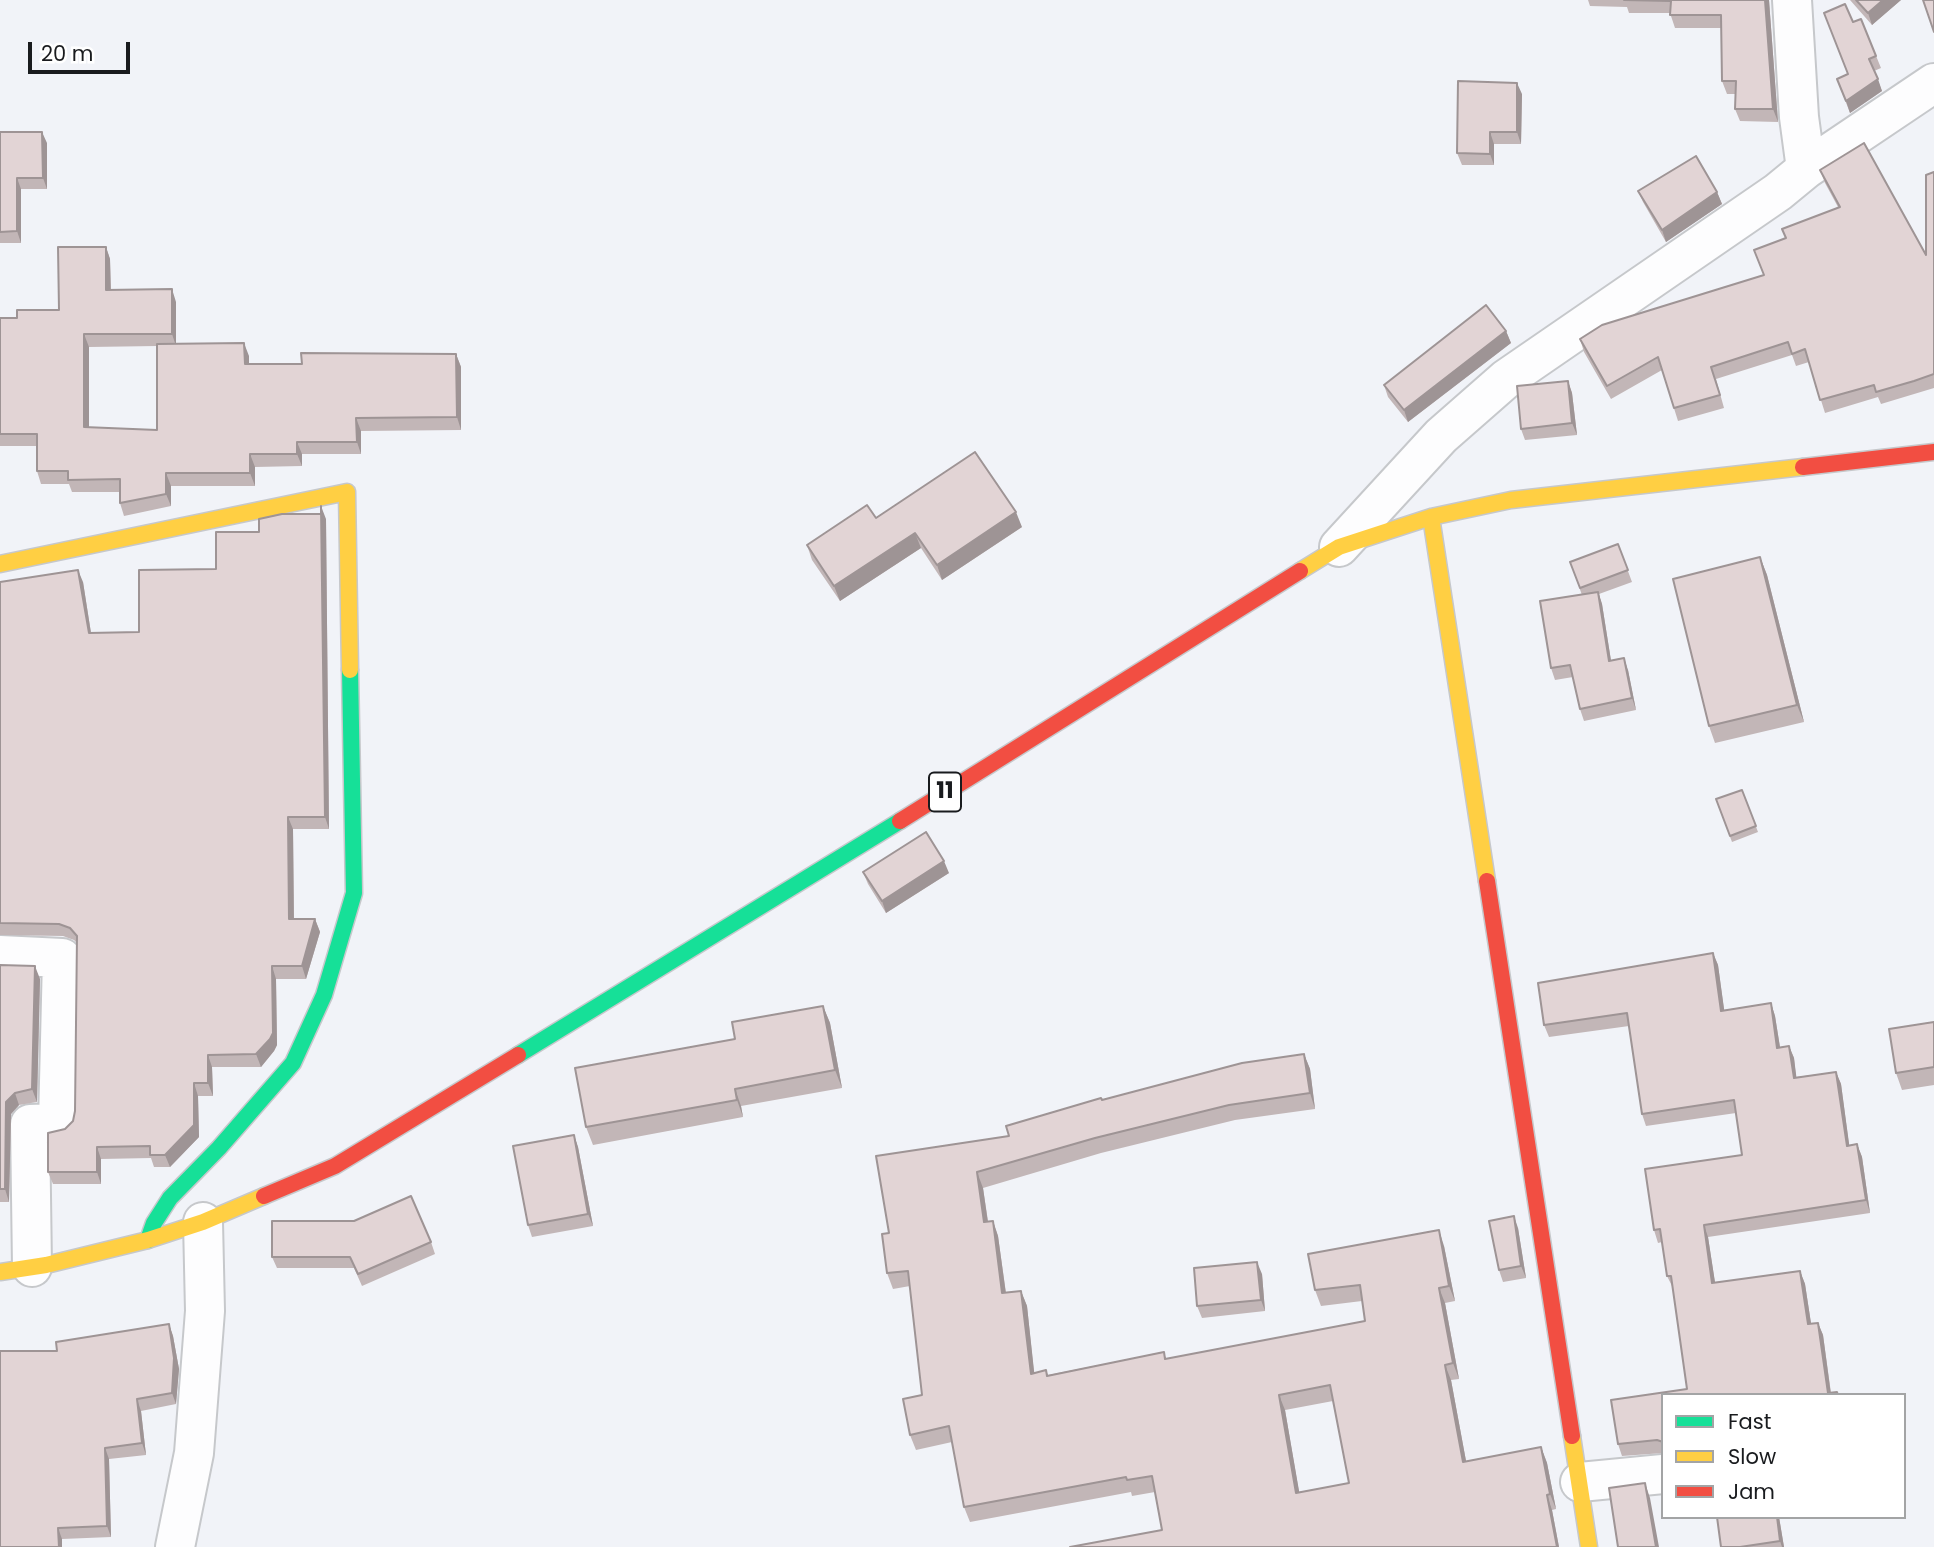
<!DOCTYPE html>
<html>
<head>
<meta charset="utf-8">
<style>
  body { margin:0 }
  #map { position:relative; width:1934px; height:1547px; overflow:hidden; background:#f1f3f8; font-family:Poppins,sans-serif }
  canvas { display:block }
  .legend { position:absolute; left:1661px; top:1393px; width:245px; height:126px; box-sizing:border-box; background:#fff; border:2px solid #a3a4a5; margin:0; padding:9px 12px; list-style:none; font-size:21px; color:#191b1e }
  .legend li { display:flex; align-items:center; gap:14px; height:35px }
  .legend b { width:35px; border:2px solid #a3a4a5 }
  .scale { position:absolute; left:28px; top:42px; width:102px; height:32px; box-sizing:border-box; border:4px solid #191b1e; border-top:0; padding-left:9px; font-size:21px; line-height:24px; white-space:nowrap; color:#191b1e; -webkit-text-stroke:5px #fff; paint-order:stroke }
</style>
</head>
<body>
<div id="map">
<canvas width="1934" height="1547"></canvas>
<ul class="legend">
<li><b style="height:9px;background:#16e098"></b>Fast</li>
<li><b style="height:9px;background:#ffcf43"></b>Slow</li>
<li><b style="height:9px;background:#f24e42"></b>Jam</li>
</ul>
<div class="scale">20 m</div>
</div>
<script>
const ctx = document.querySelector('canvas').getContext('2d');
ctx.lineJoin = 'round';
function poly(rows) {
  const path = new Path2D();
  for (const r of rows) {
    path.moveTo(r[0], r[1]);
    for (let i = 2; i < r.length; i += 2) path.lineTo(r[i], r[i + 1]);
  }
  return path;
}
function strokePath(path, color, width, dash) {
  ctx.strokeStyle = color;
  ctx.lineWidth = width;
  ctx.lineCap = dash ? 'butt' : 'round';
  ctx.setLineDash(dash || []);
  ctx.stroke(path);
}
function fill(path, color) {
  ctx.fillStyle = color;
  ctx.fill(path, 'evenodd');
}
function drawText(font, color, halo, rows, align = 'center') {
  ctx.font = font + ' Poppins,sans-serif';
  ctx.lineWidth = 5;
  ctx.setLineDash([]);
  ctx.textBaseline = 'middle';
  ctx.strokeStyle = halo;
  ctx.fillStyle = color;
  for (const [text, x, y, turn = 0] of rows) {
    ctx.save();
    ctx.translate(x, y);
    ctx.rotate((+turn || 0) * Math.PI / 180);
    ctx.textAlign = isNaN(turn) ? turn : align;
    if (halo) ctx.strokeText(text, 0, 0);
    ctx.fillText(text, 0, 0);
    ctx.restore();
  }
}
const street = poly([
  [1806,169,1934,83],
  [1339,547,1441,436,1506,379,1778,192,1806,169,1799,117,1792,0],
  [0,955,62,958,58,1123,30,1124,32,1267],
  [1580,1482,1663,1474],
  [175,1547,194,1453,205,1311,203,1222]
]);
const fast = poly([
  [518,1055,900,821],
  [148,1240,154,1223,170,1198,219,1148,293,1063,324,995,354,893,350,670]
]);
const slow = poly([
  [1431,517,1487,881],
  [0,564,347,492,350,670],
  [1300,571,1339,547,1431,517,1511,500,1803,467],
  [0,1272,46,1265,148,1240,203,1222,264,1196],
  [1572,1436,1589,1547]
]);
const jam = poly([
  [1803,467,1934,452],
  [900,821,1300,571],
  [1487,881,1572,1436],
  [264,1196,335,1166,518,1055]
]);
const wall = poly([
  [1588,0,1769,0,1778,122,1740,121,1735,109,1736,94,1727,94,1722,81,1721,28,1675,28,1670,13,1629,13,1627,7,1590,6],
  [1850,0,1901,0,1872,25],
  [1861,19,1881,68,1874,71,1882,91,1850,113,1837,79,1848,74,1853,22],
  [1522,94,1521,144,1494,144,1494,165,1462,165,1457,153],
  [0,132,47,143,47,189,21,189,21,243,0,243],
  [1820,170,1926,255,1934,172,1934,388,1881,404,1878,397,1825,413,1809,362,1796,366,1792,355,1716,379,1724,408,1678,421,1662,370,1611,399,1584,352,1580,339,1764,275,1786,238,1838,207,1825,183],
  [1638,191,1717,192,1722,204,1666,242,1643,202],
  [106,247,110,259,111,290,176,302,176,344,249,356,249,364,302,364,456,354,461,367,461,430,361,431,361,454,302,454,302,466,255,467,255,486,171,486,171,506,124,516,120,503,120,492,72,492,69,484,41,484,37,471,37,446,0,446,0,318,17,318,59,310],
  [157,346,157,430,89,427,89,347],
  [1506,331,1511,343,1408,422,1388,397,1384,385],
  [1568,381,1572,393,1577,435,1525,440,1521,429],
  [876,518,1022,527,942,580,921,548,840,601,812,560,807,545],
  [326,519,329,829,293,829,294,919,315,919,320,932,306,979,276,979,277,1045,274,1051,261,1067,212,1067,213,1096,198,1096,199,1137,170,1167,154,1167,151,1158,101,1159,101,1184,53,1184,48,1172,65,1129,73,1121,75,1111,77,943,74,940,63,936,0,935,0,582,83,582,91,633,139,632,259,532],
  [1618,544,1632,582,1599,594,1602,604,1611,661,1628,670,1636,710,1584,721,1580,709,1573,677,1555,680,1551,668,1582,595,1570,562],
  [1760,557,1767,575,1804,722,1715,743,1709,726],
  [1742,790,1758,832,1732,842,1716,799],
  [863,872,949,873,886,913,868,884],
  [1713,953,1718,965,1724,1010,1771,1003,1775,1016,1780,1047,1789,1046,1794,1058,1796,1077,1836,1072,1841,1084,1849,1145,1857,1144,1862,1157,1870,1213,1708,1237,1715,1283,1800,1271,1805,1284,1811,1324,1818,1323,1823,1335,1831,1393,1837,1392,1838,1395,1663,1395,1663,1453,1622,1456,1618,1444,1611,1400,1687,1389,1673,1288,1667,1276,1662,1242,1658,1243,1654,1230,1645,1169,1742,1155,1736,1113,1646,1126,1642,1114,1629,1026,1549,1037,1544,1025,1538,983],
  [0,965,40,979,37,1102,19,1105,11,1114,9,1202,0,1202],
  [823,1006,830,1023,842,1088,741,1106,743,1117,593,1145,586,1127,735,1039],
  [1934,1022,1934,1085,1902,1090,1896,1073],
  [1304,1054,1310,1069,1315,1109,1235,1120,1101,1153,983,1188,988,1221,993,1221,998,1236,1006,1293,1021,1291,1027,1306,1034,1373,1046,1370,1048,1375,1164,1352,1166,1359,1365,1321,1362,1301,1321,1306,1315,1290,1444,1246,1455,1301,1445,1303,1459,1379,1451,1380,1466,1461,1541,1447,1547,1463,1556,1509,1552,1510,1559,1547,1070,1547,1162,1530,1155,1492,1132,1496,1131,1492,970,1522,964,1507,952,1442,916,1450,910,1435,922,1395,910,1286,893,1289,887,1273,889,1233,1009,1136,1102,1100],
  [1333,1401,1349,1483,1299,1492,1285,1410],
  [574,1135,578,1147,593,1226,532,1237,528,1225],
  [354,1221,431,1242,435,1254,362,1286,354,1268,277,1268,272,1257],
  [1518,1228,1526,1278,1503,1282,1499,1270],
  [1262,1274,1265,1311,1202,1318,1197,1306],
  [169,1324,173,1336,179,1369,176,1404,141,1411,146,1455,109,1459,111,1537,62,1539,62,1547,0,1547,57,1351],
  [1717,1517,1779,1517,1784,1547,1721,1547]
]);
const shadedWall = poly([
  [1765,0,1769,0,1778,122,1773,109],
  [1883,0,1901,0,1872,25,1868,13],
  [1878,79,1882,91,1850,113,1846,101],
  [1517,83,1522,94,1521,144,1517,132],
  [42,132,47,143,47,189,43,178],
  [1490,132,1494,144,1494,165,1490,154],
  [17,178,21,189,21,243,17,231],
  [1717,192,1722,204,1666,242,1662,230],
  [106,247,110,259,111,302,106,290],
  [172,289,176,302,176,346,172,334],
  [1506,331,1511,343,1408,422,1404,410],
  [84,334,89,347,89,440,84,427],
  [244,343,249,356,249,377,245,364],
  [456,354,461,367,461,430,457,417],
  [1568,381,1572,393,1577,435,1572,423],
  [356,418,361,431,361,454,357,442],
  [297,442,302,454,302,466,297,454],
  [250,454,255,467,255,486,250,473],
  [166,473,171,486,171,506,166,494],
  [321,506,326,519,329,829,325,817],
  [1016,512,1022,527,942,580,937,565],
  [915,533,921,548,840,601,834,586],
  [1760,557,1767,575,1804,722,1797,705],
  [78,570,83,582,93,646,89,633],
  [1598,592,1602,604,1613,673,1609,661],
  [1624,658,1628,670,1636,710,1632,698],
  [288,817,293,829,294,932,289,919],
  [944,861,949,873,886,913,882,901],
  [315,919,320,932,306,979,302,966],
  [1713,953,1718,965,1726,1023,1721,1011],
  [35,966,40,979,37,1102,32,1089],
  [272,966,276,979,277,1045,274,1051,261,1067,256,1054],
  [1771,1003,1775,1016,1782,1060,1777,1048],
  [823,1006,830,1023,842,1088,835,1070],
  [1789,1046,1794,1058,1798,1090,1794,1078],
  [1304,1054,1310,1069,1315,1109,1310,1093],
  [208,1055,212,1067,213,1096,208,1083],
  [1836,1072,1841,1084,1851,1158,1847,1146],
  [194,1083,198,1096,199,1137,170,1167,165,1155],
  [735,1089,741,1106,743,1117,737,1100],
  [15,1093,19,1105,11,1114,9,1202,5,1189,6,1102],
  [574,1135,578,1147,593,1226,588,1214],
  [1857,1144,1862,1157,1870,1213,1866,1200],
  [97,1147,101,1159,101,1184,97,1172],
  [977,1172,983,1188,990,1237,984,1222],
  [1514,1216,1518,1228,1526,1278,1521,1266],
  [993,1221,998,1236,1008,1309,1002,1293],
  [1704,1225,1708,1237,1717,1295,1712,1283],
  [1439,1230,1444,1246,1455,1301,1449,1286],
  [1257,1262,1262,1274,1265,1311,1261,1300],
  [1800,1271,1805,1284,1813,1336,1808,1324],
  [1439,1288,1445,1303,1459,1379,1453,1363],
  [1021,1291,1027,1306,1036,1389,1031,1374],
  [1818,1323,1823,1335,1831,1395,1829,1395],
  [169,1324,173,1336,179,1369,176,1404,172,1393],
  [1445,1365,1451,1380,1469,1477,1463,1462],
  [1279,1395,1285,1410,1302,1508,1296,1493],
  [137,1399,141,1411,146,1455,142,1443],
  [1541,1447,1547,1463,1556,1509,1550,1494],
  [105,1448,109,1459,111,1537,107,1526],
  [1645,1483,1650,1498,1659,1547,1656,1547],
  [1547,1495,1552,1510,1559,1547,1557,1547],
  [1777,1517,1779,1517,1784,1547,1782,1547,1780,1541],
  [58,1528,62,1539,62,1547,59,1547]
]);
const building = poly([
  [1624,0,1765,0,1773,109,1735,109,1736,81,1722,81,1721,15,1670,15,1671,1,1624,0],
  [1856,0,1883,0,1868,13,1856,0],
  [1923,0,1934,0,1934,32,1923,0],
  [1845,4,1853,22,1861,19,1876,56,1869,59,1878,79,1846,101,1837,79,1848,74,1824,13,1845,4],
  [1458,81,1517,83,1517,132,1490,132,1490,154,1457,153,1458,81],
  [0,132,42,132,43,178,17,178,17,231,0,232,0,132],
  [1864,143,1926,255,1926,175,1934,172,1934,374,1914,381,1876,392,1874,385,1820,400,1805,349,1792,354,1788,342,1711,367,1720,395,1674,408,1658,357,1607,386,1580,339,1602,325,1764,275,1754,250,1786,238,1782,229,1840,207,1820,170,1864,143],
  [1696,156,1717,192,1662,230,1638,191,1696,156],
  [58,247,106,247,106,290,172,289,172,334,84,334,84,427,157,430,157,344,244,343,245,364,302,364,301,353,456,354,457,417,356,418,357,442,297,442,297,454,250,454,250,473,166,473,166,494,120,503,120,479,68,480,68,471,37,471,37,434,0,434,0,318,17,318,17,310,59,310,58,247],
  [1486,305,1506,331,1404,410,1384,385,1486,305],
  [1568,381,1572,423,1521,429,1517,386,1568,381],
  [975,452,1016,512,937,565,915,533,834,586,807,545,867,505,876,518,975,452],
  [321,506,325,817,288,817,289,919,315,919,302,966,272,966,273,1033,270,1039,256,1054,208,1055,208,1083,194,1083,194,1125,165,1155,150,1155,150,1146,97,1147,97,1172,48,1172,48,1133,65,1129,73,1121,75,1111,77,936,70,928,59,924,0,923,0,582,78,570,89,633,139,632,139,570,216,569,216,532,259,532,259,519,282,514,321,514,321,506],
  [1618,544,1628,570,1580,588,1570,562,1618,544],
  [1760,557,1797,705,1709,726,1673,579,1760,557],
  [1598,592,1609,661,1624,658,1632,698,1580,709,1570,665,1551,668,1540,601,1598,592],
  [1742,790,1756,826,1730,836,1716,799,1742,790],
  [926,832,944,861,882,901,863,872,926,832],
  [1713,953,1721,1011,1771,1003,1777,1048,1789,1046,1794,1078,1836,1072,1847,1146,1857,1144,1866,1200,1704,1225,1712,1283,1800,1271,1808,1324,1818,1323,1828,1393,1837,1392,1838,1395,1663,1395,1663,1442,1657,1440,1618,1444,1611,1400,1687,1389,1671,1276,1667,1276,1660,1229,1654,1230,1645,1169,1742,1155,1734,1100,1642,1114,1627,1013,1544,1025,1538,983,1713,953],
  [0,965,35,966,32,1089,15,1093,6,1102,5,1189,0,1189,0,965],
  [823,1006,835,1070,735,1089,737,1100,586,1127,575,1068,735,1039,732,1022,823,1006],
  [1934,1022,1934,1067,1896,1073,1889,1029,1934,1022],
  [1304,1054,1310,1093,1229,1105,1095,1138,977,1172,984,1222,993,1221,1002,1293,1021,1291,1031,1374,1046,1370,1047,1376,1164,1352,1165,1359,1365,1321,1360,1285,1315,1290,1308,1254,1439,1230,1449,1286,1439,1288,1453,1363,1445,1365,1463,1462,1541,1447,1550,1494,1547,1495,1557,1547,1070,1547,1162,1530,1152,1476,1127,1480,1126,1477,964,1507,949,1426,910,1435,903,1399,922,1395,908,1271,887,1273,882,1234,889,1233,876,1156,1009,1136,1006,1126,1101,1098,1102,1100,1242,1063,1304,1054],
  [1330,1385,1349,1483,1296,1493,1279,1395,1330,1385],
  [574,1135,588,1214,528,1225,513,1146,574,1135],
  [411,1196,431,1242,358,1274,350,1257,272,1257,272,1221,354,1221,411,1196],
  [1514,1216,1521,1266,1499,1270,1489,1221,1514,1216],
  [1257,1262,1261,1300,1197,1306,1194,1268,1257,1262],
  [169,1324,174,1358,172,1393,137,1399,142,1443,105,1448,107,1526,58,1528,59,1547,0,1547,0,1351,57,1351,56,1342,169,1324],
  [1645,1483,1656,1547,1618,1547,1609,1488,1645,1483],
  [1717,1517,1777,1517,1780,1541,1740,1547,1721,1547,1717,1517]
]);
const shields = [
  [945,792,32]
];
const shieldNames = [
  ["11",945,792]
];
strokePath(street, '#c6c8cb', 42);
strokePath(fast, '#c6c8cb', 19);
strokePath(slow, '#c6c8cb', 19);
strokePath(jam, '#c6c8cb', 19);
strokePath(street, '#fdfdfe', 38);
strokePath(fast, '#16e098', 16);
strokePath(slow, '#ffcf43', 16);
strokePath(jam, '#f24e42', 16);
fill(wall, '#c2b6b7');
fill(shadedWall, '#9e9495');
fill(building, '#e2d4d5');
strokePath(building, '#9e9495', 2);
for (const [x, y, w] of shields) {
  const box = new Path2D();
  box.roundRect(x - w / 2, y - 19.5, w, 39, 5);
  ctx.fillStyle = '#fff';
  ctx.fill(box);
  strokePath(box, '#191b1e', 2);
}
drawText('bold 23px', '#191b1e', null, shieldNames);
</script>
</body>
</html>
